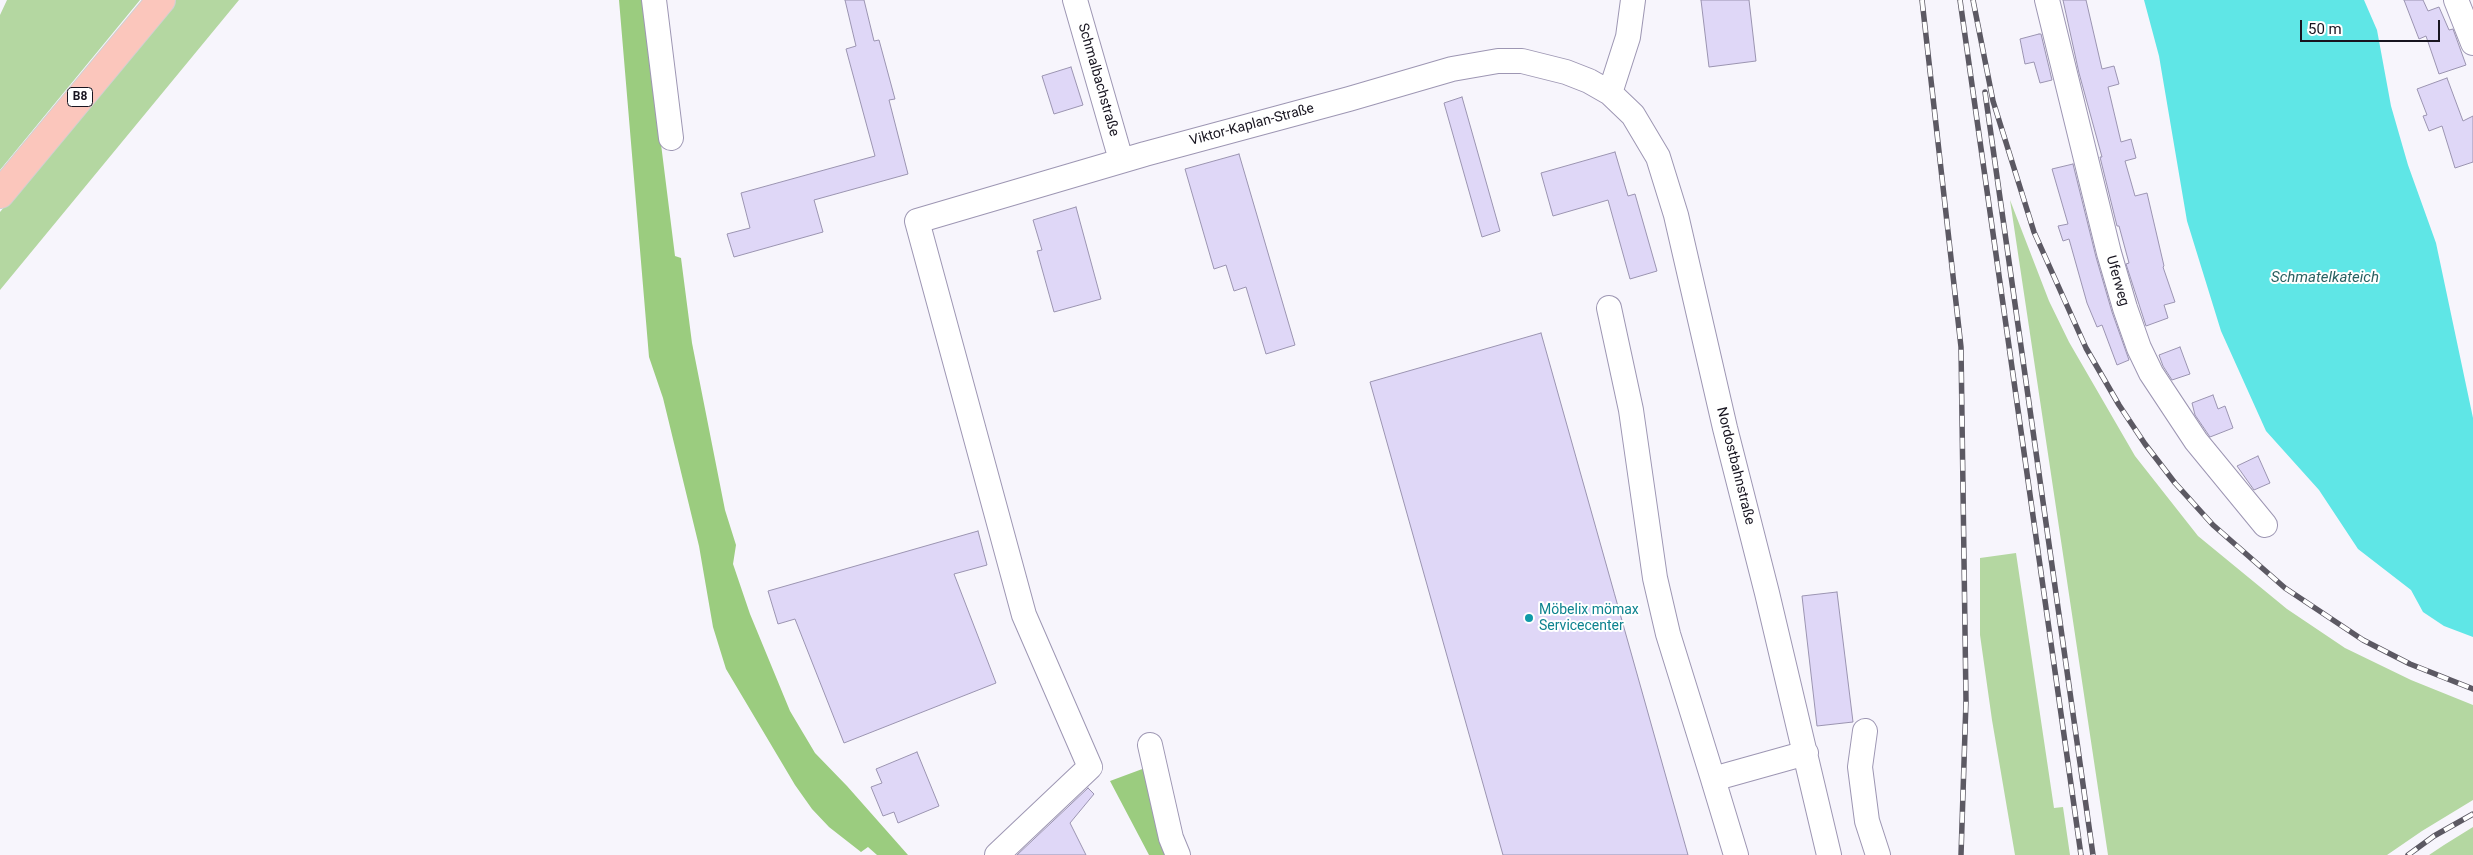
<!DOCTYPE html>
<html>
<head>
<meta charset="utf-8">
<style>
  body { margin:0 }
  #map { position:relative; width:2473px; height:855px; overflow:hidden; background:#f7f5fc; font-family:Roboto,sans-serif }
  canvas { display:block }
  .scale { position:absolute; left:2300px; top:20px; width:140px; height:22px; box-sizing:border-box; border:2px solid #181520; border-top:0; padding-left:6px; font-size:15px; line-height:18px; white-space:nowrap; color:#181520; -webkit-text-stroke:4px #fff; paint-order:stroke }
</style>
</head>
<body>
<div id="map">
<canvas width="2473" height="855"></canvas>
<div class="scale">50 m</div>
</div>
<script>
const ctx = document.querySelector('canvas').getContext('2d');
ctx.lineJoin = 'round';
function fill(path, color) {
  ctx.fillStyle = color;
  ctx.fill(path, 'evenodd');
}
function poly(rows) {
  const path = new Path2D();
  for (const r of rows) {
    path.moveTo(r[0], r[1]);
    for (let i = 2; i < r.length; i += 2) path.lineTo(r[i], r[i + 1]);
  }
  return path;
}
function strokePath(path, color, width, dash) {
  ctx.strokeStyle = color;
  ctx.lineWidth = width;
  ctx.lineCap = dash ? 'butt' : 'round';
  ctx.setLineDash(dash || []);
  ctx.stroke(path);
}
function drawText(font, color, halo, rows, align = 'center') {
  ctx.font = font + ' Roboto,sans-serif';
  ctx.lineWidth = 4;
  ctx.setLineDash([]);
  ctx.textBaseline = 'middle';
  ctx.strokeStyle = halo;
  ctx.fillStyle = color;
  for (const [text, x, y, turn = 0] of rows) {
    ctx.save();
    ctx.translate(x, y);
    ctx.rotate((+turn || 0) * Math.PI / 180);
    ctx.textAlign = isNaN(turn) ? turn : align;
    if (halo) ctx.strokeText(text, 0, 0);
    ctx.fillText(text, 0, 0);
    ctx.restore();
  }
}
const green = poly([
  [7,0,140,0,0,170,0,15],
  [176,0,239,0,0,290,0,212],
  [2010,200,2049,301,2069,342,2135,456,2198,536,2287,609,2345,648,2411,680,2473,705,2473,800,2422,831,2387,855,2108,855],
  [2016,553,2054,808,2063,807,2070,855,2015,855,2008,814,1992,720,1980,635,1980,558],
  [2473,827,2473,855,2429,855,2444,845]
]);
const forest = poly([
  [619,0,643,0,675,256,681,258,692,343,725,510,736,545,733,564,750,614,790,711,815,753,847,786,908,855,877,855,868,847,861,852,829,827,812,809,795,785,726,669,713,627,699,546,663,398,649,357],
  [1145,768,1168,855,1149,855,1110,781]
]);
const water = poly([
  [2144,0,2364,0,2377,30,2391,106,2408,165,2436,243,2473,418,2473,637,2444,626,2423,612,2411,590,2358,549,2319,490,2266,431,2221,331,2187,221,2159,56]
]);
const building = poly([
  [845,0,864,0,874,41,879,40,895,99,889,100,908,174,814,200,823,232,734,257,727,234,750,228,741,193,875,156,846,49,856,46,845,0],
  [1701,0,1749,0,1756,61,1709,67,1701,0],
  [2063,0,2086,0,2102,69,2114,66,2119,84,2108,87,2121,142,2131,139,2136,158,2125,161,2135,196,2147,193,2164,266,2163,267,2175,302,2164,305,2168,318,2146,326,2126,264,2129,263,2119,226,2117,226,2100,157,2102,157,2079,73,2063,0],
  [2404,0,2423,0,2428,11,2439,7,2449,30,2453,29,2466,65,2439,74,2426,36,2419,39,2404,0],
  [2039,34,2041,34,2052,80,2040,83,2034,62,2025,64,2020,39,2039,34],
  [1071,67,1083,105,1054,114,1042,76,1071,67],
  [2447,78,2463,121,2473,116,2473,162,2455,168,2442,126,2429,131,2423,116,2427,115,2417,89,2447,78],
  [1462,97,1500,231,1482,237,1444,103,1462,97],
  [1615,152,1628,196,1635,194,1657,271,1630,279,1608,200,1553,216,1541,173,1615,152],
  [1239,154,1295,345,1266,354,1246,287,1234,291,1226,265,1214,269,1185,169,1239,154],
  [2073,164,2096,257,2112,312,2129,360,2117,365,2102,325,2097,327,2087,303,2069,239,2063,241,2058,226,2068,224,2052,169,2073,164],
  [1076,207,1101,299,1054,312,1037,251,1042,250,1033,220,1076,207],
  [1541,333,1688,855,1503,855,1370,382,1541,333],
  [2180,347,2190,374,2172,380,2163,366,2159,355,2180,347],
  [2213,395,2218,409,2225,406,2233,428,2210,437,2195,415,2192,403,2213,395],
  [2258,456,2270,483,2254,490,2237,466,2258,456],
  [978,531,987,565,954,574,996,683,844,743,795,619,778,624,768,591,978,531],
  [1837,592,1853,722,1817,726,1802,596,1837,592],
  [917,752,939,806,898,823,894,812,883,816,871,787,882,783,876,769,917,752],
  [1088,788,1094,794,1070,823,1086,855,1017,855,1088,788]
]);
const minor = poly([
  [654,0,671,138],
  [1075,0,1121,160],
  [2047,0,2109,253,2125,308,2139,348,2151,373,2196,441,2265,525],
  [2456,0,2473,43],
  [1610,93,1628,37,1633,0],
  [1609,308,1631,410,1655,578,1668,634,1713,779,1806,753],
  [1865,731,1860,767,1867,821,1878,855],
  [1150,745,1171,838,1178,855],
  [1713,779,1736,855],
  [997,855,1090,767,1024,615,917,221,1145,154,1349,99,1452,69,1498,61,1522,61,1566,72,1589,81,1610,93,1633,115,1658,157,1676,215,1725,428,1767,593,1829,855]
]);
const major = poly([
  [0,194,161,0]
]);
const rail = poly([
  [1922,0,1961,347,1966,701,1961,855],
  [1960,0,2081,855],
  [1973,0,1993,101,2034,232,2086,348,2119,405,2145,444,2175,483,2213,525,2285,588,2363,640,2410,664,2473,689],
  [1985,92,2093,855],
  [2408,855,2434,836,2473,814]
]);
const markers = [
  [1529,618,5,"#0f9aa8"]
];
const shields = [
  [80,97,25]
];
const shieldNames = [
  ["B8",80,97]
];
const streetNames = [
  ["Schmalbachstraße",1098,80,74],
  ["Viktor-Kaplan-Straße",1252,125,-15],
  ["Uferweg",2117,281,74],
  ["Nordostbahnstraße",1735,466,76]
];
const cultureNames = [
  ["Möbelix mömax",1539,610],
  ["Servicecenter",1539,626]
];
const waterNames = [
  ["Schmatelkateich",2325,278]
];
fill(green, '#b4d7a1');
fill(forest, '#9bcc7f');
fill(water, '#5fe6e6');
fill(building, '#dfd7f7');
strokePath(building, '#9b94b1', 1);
strokePath(minor, '#9d96b3', 26);
strokePath(major, '#d1d0d2', 30);
strokePath(minor, '#fff', 24);
strokePath(major, '#fbc6bc', 28);
strokePath(rail, '#5c5963', 5.5);
strokePath(rail, '#fff', 4, [11]);
for (const [x, y, r, color] of markers) {
  const dot = new Path2D();
  dot.arc(x, y, r, 0, 2 * Math.PI);
  ctx.fillStyle = color;
  ctx.fill(dot);
  strokePath(dot, '#fff', 2);
}
for (const [x, y, w] of shields) {
  const box = new Path2D();
  box.roundRect(x - w / 2, y - 9.5, w, 19, 4);
  ctx.fillStyle = '#fff';
  ctx.fill(box);
  strokePath(box, '#181520', 1);
}
drawText('bold 12px', '#181520', null, shieldNames);
drawText('14px', '#181520', '#fff', streetNames);
drawText('14px', '#0d838f', '#fff', cultureNames, 'left');
drawText('italic 15px', '#296161', '#fff', waterNames);
</script>
</body>
</html>
